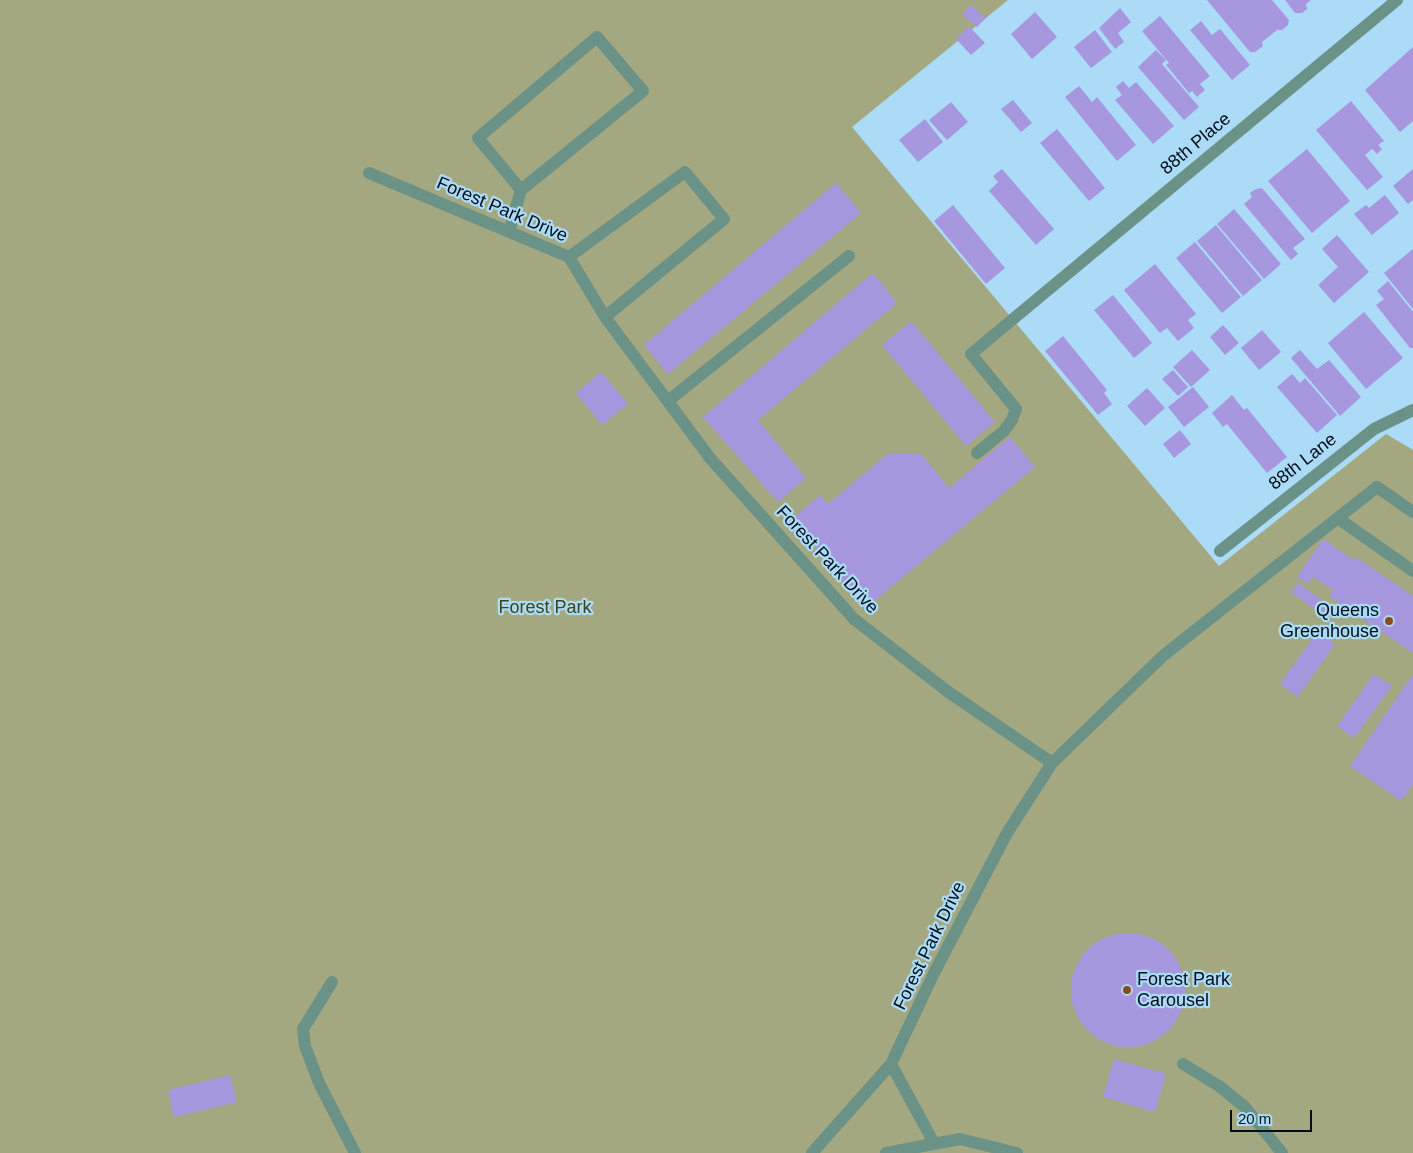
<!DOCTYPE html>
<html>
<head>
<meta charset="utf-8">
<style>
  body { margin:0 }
  #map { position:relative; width:1413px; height:1153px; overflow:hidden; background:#abdbf6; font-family:Helvetica,sans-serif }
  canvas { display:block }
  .scale { position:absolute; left:1230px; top:1110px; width:82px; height:22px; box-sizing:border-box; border:2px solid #000e1a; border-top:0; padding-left:6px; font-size:15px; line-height:18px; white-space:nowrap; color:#000e1a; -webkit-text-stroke:4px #abdbf6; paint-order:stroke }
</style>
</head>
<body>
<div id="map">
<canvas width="1413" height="1153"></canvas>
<div class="scale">20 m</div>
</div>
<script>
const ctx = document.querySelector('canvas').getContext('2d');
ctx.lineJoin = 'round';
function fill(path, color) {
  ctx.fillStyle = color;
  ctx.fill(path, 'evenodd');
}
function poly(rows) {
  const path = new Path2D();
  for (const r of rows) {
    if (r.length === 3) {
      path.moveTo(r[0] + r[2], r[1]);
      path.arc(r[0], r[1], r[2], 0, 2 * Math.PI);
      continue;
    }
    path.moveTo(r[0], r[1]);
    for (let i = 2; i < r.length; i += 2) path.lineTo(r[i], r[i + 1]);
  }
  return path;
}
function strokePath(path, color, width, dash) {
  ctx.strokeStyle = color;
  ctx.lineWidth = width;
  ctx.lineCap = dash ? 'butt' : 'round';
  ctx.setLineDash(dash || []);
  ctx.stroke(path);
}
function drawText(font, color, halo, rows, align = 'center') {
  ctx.font = font + ' Helvetica,sans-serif';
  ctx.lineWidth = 4.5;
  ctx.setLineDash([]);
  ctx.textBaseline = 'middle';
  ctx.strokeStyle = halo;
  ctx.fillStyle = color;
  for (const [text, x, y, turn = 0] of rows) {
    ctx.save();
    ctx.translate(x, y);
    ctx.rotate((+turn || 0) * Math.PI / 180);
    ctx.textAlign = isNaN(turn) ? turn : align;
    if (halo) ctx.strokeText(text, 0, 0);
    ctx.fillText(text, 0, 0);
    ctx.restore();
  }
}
const green = poly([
  [0,0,1008,0,852,127,1219,566,1386,434,1413,450,1413,1153,0,1153]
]);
const building = poly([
  [1207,0,1272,0,1289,20,1288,25,1282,30,1277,30,1262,42,1263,46,1255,52,1250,52],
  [1285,0,1311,0,1306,4,1307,9,1302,13,1295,13],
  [971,5,986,18,977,27,962,14],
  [1120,8,1131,22,1118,33,1124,42,1115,49,1099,28],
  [1035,12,1057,37,1032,59,1011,34],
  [1160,16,1210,76,1200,84,1205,90,1197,97,1192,91,1189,93,1166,65,1169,63,1142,31],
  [1201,21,1212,35,1220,29,1250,65,1232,80,1190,30],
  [969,26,985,43,971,55,956,39],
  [1095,30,1112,52,1091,68,1074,47],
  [1413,47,1413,121,1400,132,1365,90],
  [1156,50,1166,60,1162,64,1199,107,1184,120,1138,67],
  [1123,81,1129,88,1136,82,1174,126,1153,144,1115,100,1122,95,1116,87],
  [1079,86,1092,102,1097,97,1136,145,1117,161,1065,97],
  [1013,100,1032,123,1021,132,1001,109],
  [1351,101,1384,141,1378,145,1382,149,1377,154,1372,149,1365,155,1383,177,1367,190,1316,130],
  [951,102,968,122,947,140,929,120],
  [925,119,943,142,918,162,899,140],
  [1057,129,1105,188,1089,201,1040,143],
  [1307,149,1350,201,1312,233,1268,181],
  [1002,169,1054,229,1036,245,989,191,998,182,993,176],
  [1413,169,1413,200,1408,204,1393,186],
  [836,183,861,213,668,374,644,345],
  [1262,188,1305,239,1293,248,1298,254,1291,260,1244,204,1252,197,1250,193,1256,189],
  [1385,195,1399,213,1372,235,1354,214,1366,205,1369,208],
  [953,205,1005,268,986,284,934,221],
  [1234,209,1281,264,1264,279,1217,224],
  [1216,225,1262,280,1243,296,1197,241],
  [1337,235,1369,272,1334,303,1318,285,1338,267,1322,249],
  [1195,242,1241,297,1222,313,1176,258],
  [1413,249,1413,309,1384,273],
  [1155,264,1196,314,1188,320,1194,328,1178,341,1167,328,1160,333,1124,290],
  [873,273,897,303,758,420,806,478,778,502,703,417],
  [1388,281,1413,312,1413,348,1410,348,1376,305,1384,299,1377,291],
  [1113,295,1152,343,1134,358,1094,310],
  [1364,312,1403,358,1366,389,1328,343],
  [911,321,995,422,966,446,882,345],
  [1223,325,1239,343,1225,355,1210,337],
  [1262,330,1281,352,1259,370,1241,348],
  [1063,336,1107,390,1104,393,1112,404,1098,415,1045,351],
  [1192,350,1210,370,1191,387,1173,367],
  [1300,350,1317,369,1329,360,1361,397,1340,416,1291,358],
  [1173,370,1188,387,1178,396,1162,379],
  [601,372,628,404,602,425,576,393],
  [1292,374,1300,383,1305,378,1337,415,1317,433,1277,387],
  [1193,387,1209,407,1184,427,1168,407],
  [1147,388,1165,408,1145,426,1127,406],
  [1232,395,1244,410,1247,408,1287,457,1267,473,1227,424,1223,427,1212,413],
  [1180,430,1191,444,1174,458,1163,444],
  [1010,437,1035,467,866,608,792,519,820,495,828,504,889,453,921,454,949,488],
  [1323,539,1354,560,1356,557,1413,596,1413,653,1329,596,1333,590,1313,577,1308,584,1297,577],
  [1298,583,1328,605,1321,614,1291,592],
  [1317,632,1335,644,1298,697,1280,684],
  [1374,674,1392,686,1354,738,1337,726],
  [1413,674,1413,784,1401,801,1350,766],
  [1128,990,57],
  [1114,1059,1166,1074,1155,1112,1103,1097],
  [230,1075,237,1102,174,1117,168,1090]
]);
const minor = poly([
  [369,173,569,257,605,317,710,458,854,619,947,691,1052,763,1007,833,933,975,891,1064,812,1153],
  [509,232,521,190,643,91,597,37,478,138,521,190],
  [569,257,685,172,724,219,605,317],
  [668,401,849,256],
  [977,453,1004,431,1012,420,1016,409,971,354,1397,0],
  [1339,519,1413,571],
  [1220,551,1374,429,1413,410],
  [1052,763,1164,655,1377,487,1413,512],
  [332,982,303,1029,305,1046,319,1083,355,1153],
  [891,1064,934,1143],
  [1183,1064,1219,1086,1245,1107,1282,1153],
  [886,1153,960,1139,1017,1153]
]);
const markers = [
  [1389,621,5,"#8d4b1a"],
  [1127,990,5,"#8d4b1a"]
];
const streetNames = [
  ["88th Place",1196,144,-40],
  ["Forest Park Drive",502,210,23],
  ["88th Lane",1303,462,-38],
  ["Forest Park Drive",827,560,47],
  ["Forest Park Drive",930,946,-64]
];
const parkNames = [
  ["Forest Park",545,608]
];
const poiNames = [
  ["Queens",1379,611],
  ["Greenhouse",1379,632],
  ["Forest Park",1137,980,"left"],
  ["Carousel",1137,1001,"left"]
];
fill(green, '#a4a881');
fill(building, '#a697df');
strokePath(minor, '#6b9286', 12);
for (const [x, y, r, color] of markers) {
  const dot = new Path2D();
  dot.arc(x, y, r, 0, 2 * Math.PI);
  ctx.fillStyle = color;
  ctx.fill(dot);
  strokePath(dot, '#abdbf6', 2);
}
drawText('18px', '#000e1a', '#abdbf6', streetNames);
drawText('18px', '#404314', '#abdbf6', parkNames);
drawText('18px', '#000e1a', '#abdbf6', poiNames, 'right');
</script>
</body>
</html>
